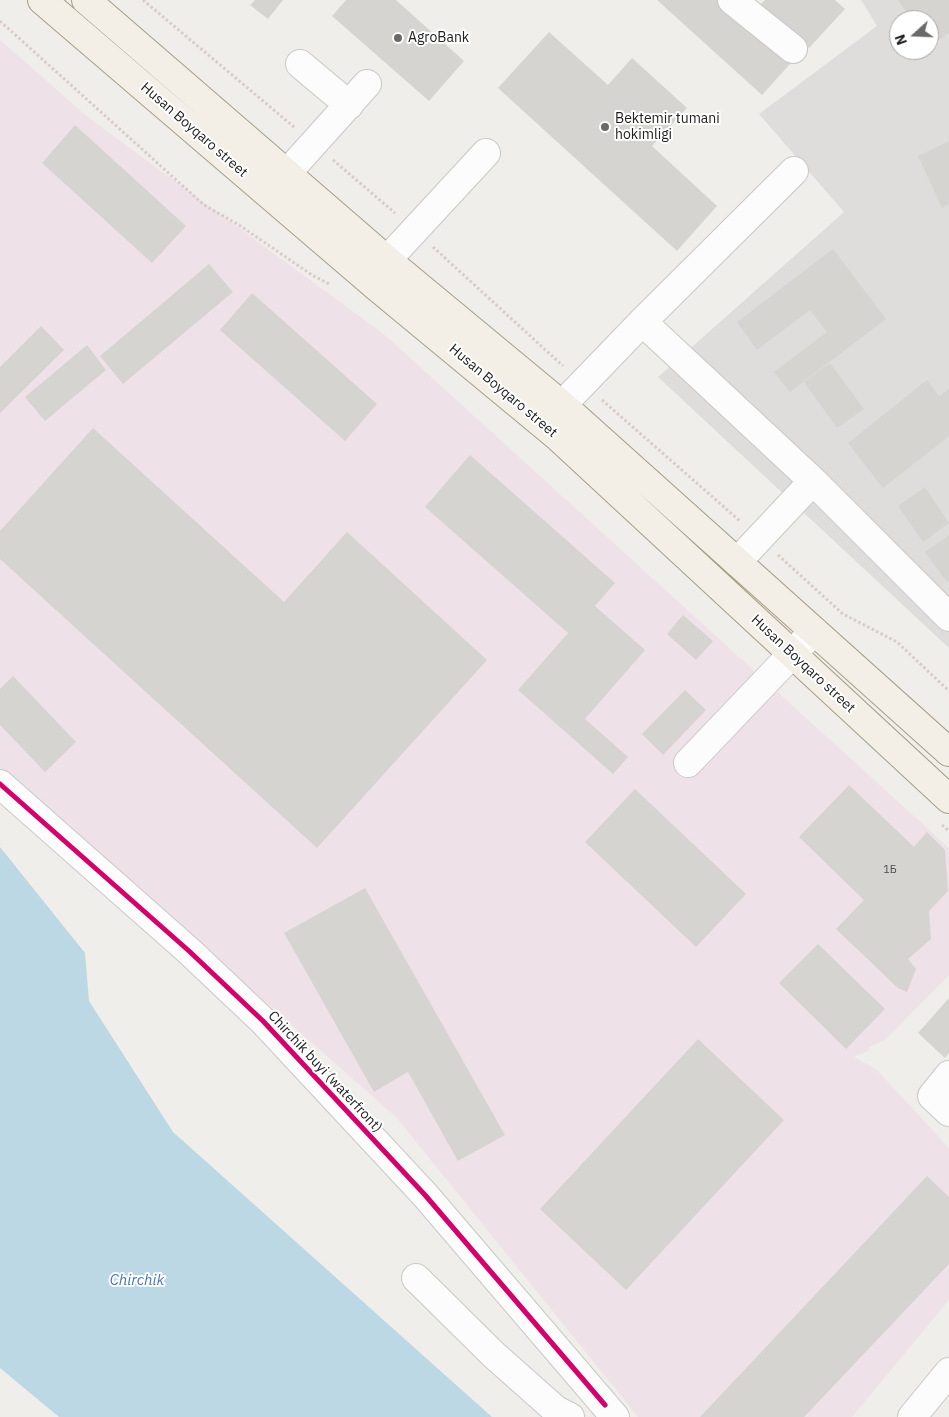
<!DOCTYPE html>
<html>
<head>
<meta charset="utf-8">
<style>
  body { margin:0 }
  #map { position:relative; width:949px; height:1417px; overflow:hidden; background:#f0eeea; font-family:"IBM Plex Sans",sans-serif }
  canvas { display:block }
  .north { position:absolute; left:889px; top:10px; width:50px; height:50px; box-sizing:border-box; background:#fff; border:1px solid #a6a6a6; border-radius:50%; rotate:250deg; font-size:14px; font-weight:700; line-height:20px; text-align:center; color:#212121 }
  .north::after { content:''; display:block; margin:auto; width:18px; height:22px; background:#696967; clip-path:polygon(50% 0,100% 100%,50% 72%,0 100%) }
</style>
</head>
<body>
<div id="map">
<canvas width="949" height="1417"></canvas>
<div class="north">N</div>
</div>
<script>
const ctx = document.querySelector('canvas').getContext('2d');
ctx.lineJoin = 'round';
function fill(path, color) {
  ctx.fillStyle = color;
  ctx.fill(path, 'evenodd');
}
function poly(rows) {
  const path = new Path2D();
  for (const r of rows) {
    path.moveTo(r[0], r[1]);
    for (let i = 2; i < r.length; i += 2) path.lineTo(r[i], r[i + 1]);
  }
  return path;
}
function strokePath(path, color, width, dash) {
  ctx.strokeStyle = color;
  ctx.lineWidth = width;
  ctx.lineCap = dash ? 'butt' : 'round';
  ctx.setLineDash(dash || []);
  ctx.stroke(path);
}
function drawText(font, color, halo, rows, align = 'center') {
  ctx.font = font + ' "IBM Plex Sans",sans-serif';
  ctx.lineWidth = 4;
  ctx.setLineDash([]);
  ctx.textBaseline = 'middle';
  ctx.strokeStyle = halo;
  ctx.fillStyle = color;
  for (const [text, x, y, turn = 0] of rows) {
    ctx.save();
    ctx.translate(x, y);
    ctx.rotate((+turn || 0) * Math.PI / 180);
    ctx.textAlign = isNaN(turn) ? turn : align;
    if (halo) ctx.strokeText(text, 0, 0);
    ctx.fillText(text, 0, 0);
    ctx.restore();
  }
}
const residential = poly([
  [861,0,949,0,949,648,658,377,844,212,759,114,877,26],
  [899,20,929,20,929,50,899,50]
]);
const industrial = poly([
  [0,40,89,118,385,335,949,848,949,975,885,1040,869,1047,868,1051,854,1057,876,1069,949,1148,949,1300,852,1417,638,1417,396,1117,0,768]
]);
const water = poly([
  [0,847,85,953,89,1001,173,1132,492,1417,59,1417,0,1368]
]);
const building = poly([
  [255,0,283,0,268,19,250,5],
  [346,0,396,0,464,61,429,101,332,16],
  [657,0,722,0,791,63,762,95],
  [765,0,835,0,845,9,809,48,761,4],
  [898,0,949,0,949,33,930,46,929,20,912,20],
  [549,32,608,85,632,58,687,108,652,146,717,206,677,251,498,88],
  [75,125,186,226,152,263,42,163],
  [949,141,949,204,942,208,918,156],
  [833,249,886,319,790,392,774,372,827,332,810,310,757,350,737,322],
  [209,264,233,292,123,384,100,356],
  [252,293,377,404,345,441,220,330],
  [41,326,64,350,0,413,0,367],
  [87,345,106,370,45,421,25,397],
  [830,363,864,409,837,428,804,382],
  [927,380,939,396,949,389,949,436,883,488,848,443],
  [93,428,284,602,347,532,487,660,317,848,0,559,0,531],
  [470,455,615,583,595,606,645,650,585,719,628,757,613,774,518,690,568,633,425,507],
  [925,487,949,523,923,542,898,506],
  [949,535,949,581,947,582,925,552],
  [683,615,713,641,696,660,667,634],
  [13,676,76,742,45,772,0,725,0,689],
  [685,690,706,710,663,755,642,734],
  [849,785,914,847,927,832,945,850,948,891,929,911,931,939,908,959,916,969,907,992,898,988,836,929,864,900,799,837],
  [635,789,746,894,696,947,585,842],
  [365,888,505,1135,458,1161,408,1072,374,1092,284,933],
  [818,944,885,1009,846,1049,779,983],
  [949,998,949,1053,945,1058,918,1033],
  [698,1039,784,1120,626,1290,540,1209],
  [927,1176,949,1197,949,1264,804,1417,700,1417]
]);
const path = poly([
  [143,0,294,127],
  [0,21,204,205,239,225,312,275,331,285],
  [333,160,395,213],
  [433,247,563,366],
  [602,400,740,521],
  [778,555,843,614,897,642,949,691],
  [942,825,949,831]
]);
const minor = poly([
  [732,0,793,49],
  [300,64,349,105],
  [287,173,367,84],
  [387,260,486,153],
  [642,322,794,171],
  [562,405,642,322,649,328,813,481,737,562],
  [813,481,949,617],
  [688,763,814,631],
  [0,784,189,951,263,1021,425,1195,615,1417],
  [949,1075,932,1096,949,1112],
  [416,1278,494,1355,556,1410,570,1417],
  [912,1417,949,1372]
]);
const major = poly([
  [42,0,377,287,558,437,949,799],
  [86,0,387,260,562,405,949,752]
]);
const cycleway = poly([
  [0,784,189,951,263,1021,425,1195,605,1405]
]);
const markers = [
  [398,38,5,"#696967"],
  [605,127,5,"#696967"]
];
const numberNames = [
  ["1Б",890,870]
];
const poiNames = [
  ["AgroBank",408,38],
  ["Bektemir tumani",615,119],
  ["hokimligi",615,135]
];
const streetNames = [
  ["Husan Boyqaro street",194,130,41],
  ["Husan Boyqaro street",503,391,40],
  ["Husan Boyqaro street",803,664,43],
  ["Chirchik buyi (waterfront)",325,1072,47]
];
const waterNames = [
  ["Chirchik",137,1281]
];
fill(residential, '#dfdddb');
fill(industrial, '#eee2e8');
fill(water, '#bcd8e4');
fill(building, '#d6d4d1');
strokePath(minor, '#c8c8c6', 30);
strokePath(major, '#a79f86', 30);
strokePath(path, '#d9cbc8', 3, [2.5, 2.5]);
strokePath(minor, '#fdfcfc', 28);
strokePath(major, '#f3eee6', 28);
strokePath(cycleway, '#d6006c', 5);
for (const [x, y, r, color] of markers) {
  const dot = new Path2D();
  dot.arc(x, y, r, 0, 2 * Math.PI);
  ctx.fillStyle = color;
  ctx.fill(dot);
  strokePath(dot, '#fff', 2);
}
drawText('11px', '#4e4e4d', null, numberNames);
drawText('14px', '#212121', '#fff', poiNames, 'left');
drawText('14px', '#212121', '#fff', streetNames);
drawText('italic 15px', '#4675b9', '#fff', waterNames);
</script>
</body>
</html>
